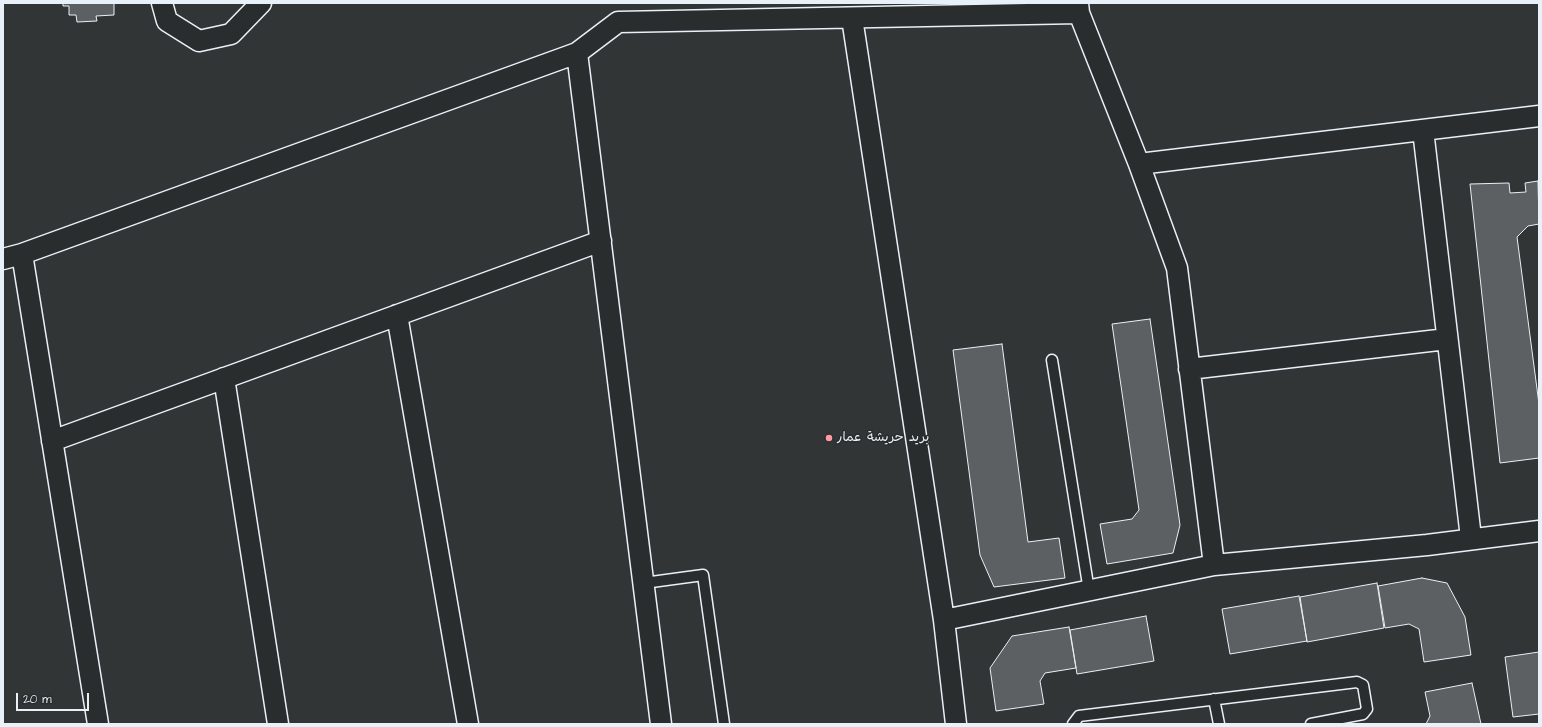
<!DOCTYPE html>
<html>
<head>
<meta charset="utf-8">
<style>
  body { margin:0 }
  #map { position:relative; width:1542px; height:727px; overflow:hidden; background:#323536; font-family:"Architects Daughter",sans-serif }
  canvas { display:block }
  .frame { position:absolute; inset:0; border:4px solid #e8f1f8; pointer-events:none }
  .scale { position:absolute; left:16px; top:693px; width:73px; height:18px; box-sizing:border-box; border:2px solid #e8f1f8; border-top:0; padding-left:5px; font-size:12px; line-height:14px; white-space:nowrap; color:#e8f1f8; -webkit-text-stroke:3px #2a2d2e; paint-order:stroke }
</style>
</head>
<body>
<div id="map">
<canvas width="1542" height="727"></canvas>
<div class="frame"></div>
<div class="scale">20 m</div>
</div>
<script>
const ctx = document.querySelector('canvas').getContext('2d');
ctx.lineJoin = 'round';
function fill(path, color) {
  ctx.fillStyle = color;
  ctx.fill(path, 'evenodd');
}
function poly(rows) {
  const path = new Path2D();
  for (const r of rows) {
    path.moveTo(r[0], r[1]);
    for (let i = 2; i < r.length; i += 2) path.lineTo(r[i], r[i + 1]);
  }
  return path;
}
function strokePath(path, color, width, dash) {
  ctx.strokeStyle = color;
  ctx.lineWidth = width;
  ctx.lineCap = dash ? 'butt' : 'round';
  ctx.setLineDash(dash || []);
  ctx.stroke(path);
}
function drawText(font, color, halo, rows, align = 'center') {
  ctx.font = font + ' "Architects Daughter","Playpen Sans Arabic",sans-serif';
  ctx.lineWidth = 3;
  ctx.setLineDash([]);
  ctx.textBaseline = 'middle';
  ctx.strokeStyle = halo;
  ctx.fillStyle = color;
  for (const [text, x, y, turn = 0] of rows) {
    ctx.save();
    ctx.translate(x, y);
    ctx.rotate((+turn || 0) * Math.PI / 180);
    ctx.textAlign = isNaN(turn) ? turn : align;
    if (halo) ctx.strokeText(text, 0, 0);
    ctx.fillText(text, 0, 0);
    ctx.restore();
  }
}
const building = poly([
  [63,3,114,3,114,15,96,16,97,21,77,22,76,15,69,15,69,6,63,6,63,3],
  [1538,181,1539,224,1528,226,1517,237,1539,404,1539,458,1500,463,1470,184,1509,183,1510,193,1526,192,1525,183,1538,181],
  [1150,319,1180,525,1173,553,1107,564,1100,524,1132,519,1139,510,1112,324,1150,319],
  [1002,344,1028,542,1059,538,1065,578,994,587,980,555,953,350,1002,344],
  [1422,578,1447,583,1465,617,1471,655,1424,662,1419,629,1409,624,1385,628,1378,586,1422,578],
  [1377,583,1384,628,1307,642,1300,597,1377,583],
  [1299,596,1307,641,1230,654,1222,609,1299,596],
  [1146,616,1154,661,1077,674,1070,630,1146,616],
  [1069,627,1076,668,1045,673,1040,681,1044,704,996,711,990,668,1012,636,1069,627],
  [1539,652,1539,714,1513,717,1505,657,1539,652],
  [1472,683,1481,724,1424,724,1426,724,1430,716,1425,692,1472,683]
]);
const lane = poly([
  [1052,360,1089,591],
  [644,583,703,575,724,724],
  [1214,699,1219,724],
  [1073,724,1079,716,1357,682,1363,685,1367,709,1363,714,1311,724]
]);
const street = poly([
  [162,3,167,21,199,41,231,34,261,3],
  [852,18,944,620],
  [577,53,618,22,1079,13],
  [1423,130,1471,538],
  [1139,164,1539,116],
  [22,254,577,53,661,724],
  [3,259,22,254,98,724],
  [397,315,468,724],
  [1189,369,1447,339],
  [224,378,278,724],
  [52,441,601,241],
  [1214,565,1427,545,1539,531],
  [956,724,944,620,1214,565,1177,268,1139,164,1079,13,1078,3]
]);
const markers = [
  [829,438,4,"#ff9aa2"]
];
const poiNames = [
  ["بريد حريشة عمار",837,438]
];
fill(building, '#5c6063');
strokePath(building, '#e8f1f8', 1);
strokePath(lane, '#e8f1f8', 13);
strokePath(street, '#e8f1f8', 23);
strokePath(lane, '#2a2d2e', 10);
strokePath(street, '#2a2d2e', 20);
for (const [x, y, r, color] of markers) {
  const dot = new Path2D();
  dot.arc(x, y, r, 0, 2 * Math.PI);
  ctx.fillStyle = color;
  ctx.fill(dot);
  strokePath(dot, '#2a2d2e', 1.5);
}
drawText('13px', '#e8f1f8', '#2a2d2e', poiNames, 'left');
</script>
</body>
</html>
